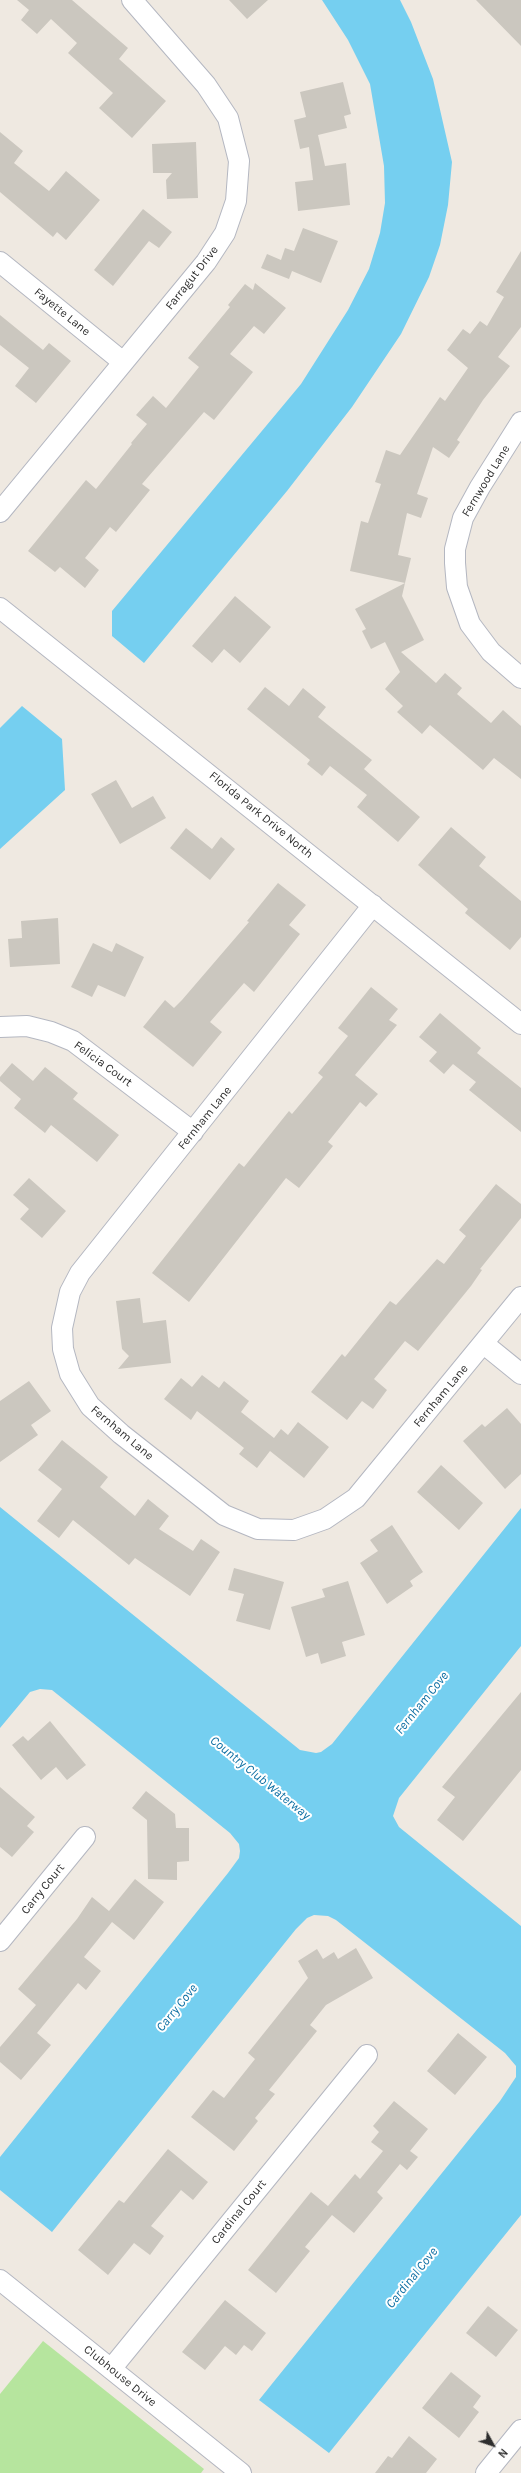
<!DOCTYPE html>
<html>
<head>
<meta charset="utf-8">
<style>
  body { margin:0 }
  #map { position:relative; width:521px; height:2473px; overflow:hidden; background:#efe9e1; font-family:Karla,sans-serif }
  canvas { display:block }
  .north { position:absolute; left:473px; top:2425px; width:40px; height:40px; -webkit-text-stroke:3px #fff; paint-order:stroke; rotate:130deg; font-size:11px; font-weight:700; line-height:16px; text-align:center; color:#2e2e2e }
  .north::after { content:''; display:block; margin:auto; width:14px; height:18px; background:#2e2e2e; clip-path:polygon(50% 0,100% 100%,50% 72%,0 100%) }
</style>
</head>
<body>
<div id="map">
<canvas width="521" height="2473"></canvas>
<div class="north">N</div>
</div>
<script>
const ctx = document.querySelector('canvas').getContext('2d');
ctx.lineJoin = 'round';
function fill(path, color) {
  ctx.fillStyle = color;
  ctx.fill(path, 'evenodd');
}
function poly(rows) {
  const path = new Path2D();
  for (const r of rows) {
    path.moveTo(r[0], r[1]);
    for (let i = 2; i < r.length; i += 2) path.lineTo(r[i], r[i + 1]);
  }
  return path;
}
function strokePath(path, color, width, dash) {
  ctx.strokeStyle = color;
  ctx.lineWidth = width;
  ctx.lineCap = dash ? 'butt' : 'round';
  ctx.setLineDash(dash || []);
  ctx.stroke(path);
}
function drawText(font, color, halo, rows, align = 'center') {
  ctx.font = font + ' Karla,sans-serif';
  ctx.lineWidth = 4;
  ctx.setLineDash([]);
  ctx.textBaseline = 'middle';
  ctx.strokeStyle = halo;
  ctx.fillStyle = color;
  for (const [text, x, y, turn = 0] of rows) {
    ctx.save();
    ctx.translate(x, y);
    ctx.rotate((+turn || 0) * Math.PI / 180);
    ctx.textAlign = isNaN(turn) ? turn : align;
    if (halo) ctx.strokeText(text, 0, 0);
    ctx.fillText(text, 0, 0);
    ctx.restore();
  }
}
const green = poly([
  [43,2341,204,2469,201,2473,0,2473,0,2394]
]);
const water = poly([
  [322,0,400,0,411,22,433,79,452,162,448,205,440,245,429,277,401,334,352,407,287,491,144,663,112,636,112,611,301,384,348,310,369,269,380,233,385,203,384,166,370,84,348,40],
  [22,706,62,739,65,790,0,849,0,728],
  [0,1507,300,1750,316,1753,321,1752,332,1744,521,1508,521,1646,399,1798,393,1816,399,1827,521,1926,521,2215,329,2453,259,2400,500,2101,516,2077,516,2066,505,2053,336,1920,328,1916,314,1915,307,1918,296,1929,52,2232,0,2190,0,2157,228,1873,239,1858,240,1851,239,1844,230,1833,52,1690,40,1689,30,1692,0,1728]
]);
const building = poly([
  [17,0,72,0,128,48,119,59,166,101,132,138,99,108,113,93,68,53,77,43,51,19,37,34,21,20,29,10],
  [229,0,268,0,247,19],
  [476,0,521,0,521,46],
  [343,82,351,114,344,116,347,128,318,135,325,166,346,163,350,205,298,211,295,182,313,180,309,147,300,149,294,120,306,117,300,92],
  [0,132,23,151,14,163,49,191,66,171,100,200,66,240,57,232,53,237,0,192],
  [196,142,198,198,167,199,166,180,172,173,153,173,152,144],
  [143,209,172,232,159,248,149,241,113,286,94,270],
  [303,228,338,241,321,283,292,271,289,279,261,268,267,254,281,260,285,248,294,251],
  [521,251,521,327,498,357,510,366,483,400,457,440,460,442,449,458,433,447,417,494,428,498,421,518,407,513,398,555,411,558,405,583,350,571,361,521,368,523,381,484,375,482,386,450,400,455,440,397,445,401,468,368,447,350,463,329,470,334,480,321,487,326,504,297,496,292],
  [255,283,286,308,264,334,254,326,230,354,253,372,214,420,204,412,142,484,150,490,116,532,110,527,85,558,99,570,85,588,60,567,55,572,28,551,86,480,96,489,132,444,131,443,147,424,136,415,153,396,166,408,199,367,188,358,230,307,228,305,245,284,253,290],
  [0,315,43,350,49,343,71,361,36,403,15,386,29,368,0,345],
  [405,583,402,596,424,640,401,652,436,683,445,673,462,688,457,694,491,723,503,710,521,726,521,779,494,758,483,770,430,725,422,734,397,712,403,706,385,689,400,672,385,642,371,649,362,631,366,629,355,609],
  [235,596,271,627,240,663,224,649,212,663,192,646],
  [265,687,289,706,303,688,326,707,318,717,372,760,364,769,420,817,398,842,357,807,367,795,330,766,322,776,307,764,310,760,247,709],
  [116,780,132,808,153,796,166,818,120,844,91,794],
  [451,827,486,857,479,866,521,901,521,937,510,950,465,913,468,909,418,865],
  [186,828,212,849,221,837,235,849,210,880,170,848],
  [278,883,306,905,289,925,300,934,254,992,244,983,210,1022,222,1032,193,1067,143,1027,165,1000,174,1008,182,1000,249,922,247,921],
  [58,918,60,964,10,967,8,939,22,938,21,921],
  [93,943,112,952,116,943,144,957,125,997,98,985,92,997,71,987],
  [371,987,398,1009,389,1020,397,1025,355,1075,378,1094,366,1107,360,1102,328,1142,333,1146,299,1188,286,1178,189,1302,152,1273,239,1163,244,1167,289,1111,292,1114,323,1077,318,1073,348,1036,338,1028],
  [440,1013,481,1048,477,1053,521,1088,521,1132,469,1090,476,1082,453,1064,444,1074,429,1061,437,1052,419,1037],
  [12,1063,33,1081,45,1067,78,1093,73,1099,119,1135,97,1162,51,1125,45,1133,14,1108,21,1099,0,1081,0,1077],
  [29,1178,66,1211,42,1238,20,1219,29,1209,13,1195],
  [496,1184,521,1204,521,1218,480,1269,482,1270,471,1286,418,1351,405,1341,374,1379,387,1390,373,1409,362,1401,347,1420,311,1392,342,1354,345,1357,390,1301,396,1305,437,1259,444,1264,466,1236,459,1230],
  [140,1298,143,1323,166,1320,171,1363,118,1369,129,1356,122,1349,116,1301],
  [202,1375,219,1388,224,1381,249,1401,241,1412,274,1438,281,1429,288,1435,298,1422,329,1447,304,1478,270,1451,257,1468,239,1454,244,1448,197,1411,191,1420,164,1399,181,1378,192,1387],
  [29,1381,51,1411,31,1425,38,1435,0,1462,0,1401],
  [507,1408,521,1424,521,1474,505,1489,463,1441,482,1424,485,1427],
  [62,1440,108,1477,100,1487,135,1516,148,1499,169,1516,159,1529,193,1551,201,1539,220,1552,190,1596,135,1558,129,1565,73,1520,59,1538,37,1521,62,1489,38,1470],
  [441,1465,483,1503,459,1530,417,1492],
  [392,1525,423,1572,410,1581,413,1586,387,1604,360,1563,378,1551,370,1540],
  [234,1568,284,1582,270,1630,236,1621,244,1594,228,1590],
  [348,1581,365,1635,342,1642,346,1656,321,1664,318,1653,306,1657,291,1607,325,1597,322,1589],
  [521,1692,521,1770,463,1841,437,1820,455,1797,442,1787],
  [50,1721,86,1765,67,1780,56,1767,41,1780,12,1745,23,1736,28,1741],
  [0,1787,35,1817,27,1826,34,1832,12,1857,0,1847],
  [146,1791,175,1814,176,1828,189,1828,189,1861,177,1862,177,1880,148,1879,147,1820,132,1808],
  [135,1879,164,1902,134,1940,112,1922,84,1957,101,1971,86,1990,78,1983,37,2033,51,2045,21,2080,0,2062,0,2047,36,2005,18,1989,77,1919,92,1897,109,1911],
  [356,1948,373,1978,326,2005,310,2025,317,2031,269,2090,275,2094,255,2118,258,2121,234,2151,191,2117,213,2090,224,2098,255,2059,248,2053,308,1978,298,1961,317,1949,323,1959,334,1952,338,1959],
  [458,2033,487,2057,455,2095,427,2071],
  [394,2101,428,2129,410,2151,418,2157,407,2170,400,2164,377,2192,383,2198,354,2233,332,2215,305,2247,310,2251,276,2293,248,2270,311,2192,328,2206,355,2174,360,2179,383,2151,371,2142,379,2132,373,2126],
  [168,2149,208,2182,193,2200,181,2190,151,2226,164,2236,150,2255,134,2243,108,2275,78,2250,119,2200,124,2203],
  [225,2300,266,2333,252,2351,244,2345,236,2355,225,2346,205,2370,182,2352],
  [488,2306,518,2330,496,2357,466,2333],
  [451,2372,481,2396,473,2407,479,2412,459,2438,422,2408],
  [409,2436,437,2459,426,2473,375,2473,388,2456,392,2458]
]);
const minor = poly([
  [0,262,123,362],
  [521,422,480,487,463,518,455,549,455,563,457,587,470,624,491,652,521,678],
  [0,512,206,262,225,233,236,201,239,161,228,118,206,85,132,0],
  [0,608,521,1024],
  [373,905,80,1273,70,1292,62,1328,63,1349,70,1374,90,1406,121,1434,224,1515,258,1529,294,1530,325,1519,356,1498,521,1297],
  [0,1027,27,1026,51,1032,73,1041,193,1132],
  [484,1344,521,1374],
  [0,1941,85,1837],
  [0,2280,241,2473],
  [111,2369,367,2055],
  [486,2473,521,2430]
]);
const streetNames = [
  ["Farragut Drive",192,278,-52],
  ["Fayette Lane",62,312,39],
  ["Fernwood Lane",486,481,-59],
  ["Florida Park Drive North",261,815,39],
  ["Felicia Court",103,1064,36],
  ["Fernham Lane",205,1118,-51],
  ["Fernham Lane",441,1396,-50],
  ["Fernham Lane",122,1433,40],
  ["Carry Court",43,1889,-51],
  ["Cardinal Court",239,2212,-51],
  ["Clubhouse Drive",120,2376,39]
];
const waterNames = [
  ["Fernham Cove",422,1703,-51],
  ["Country Club Waterway",260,1778,39],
  ["Carry Cove",177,2008,-51],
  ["Cardinal Cove",412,2278,-51]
];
fill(green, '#b6e59e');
fill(water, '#75cff0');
fill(building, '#cbc7bf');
strokePath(minor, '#b4b7c1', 22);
strokePath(minor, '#fff', 20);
drawText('12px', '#2e2e2e', '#fff', streetNames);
drawText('italic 13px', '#0d6fa3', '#fff', waterNames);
</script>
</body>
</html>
